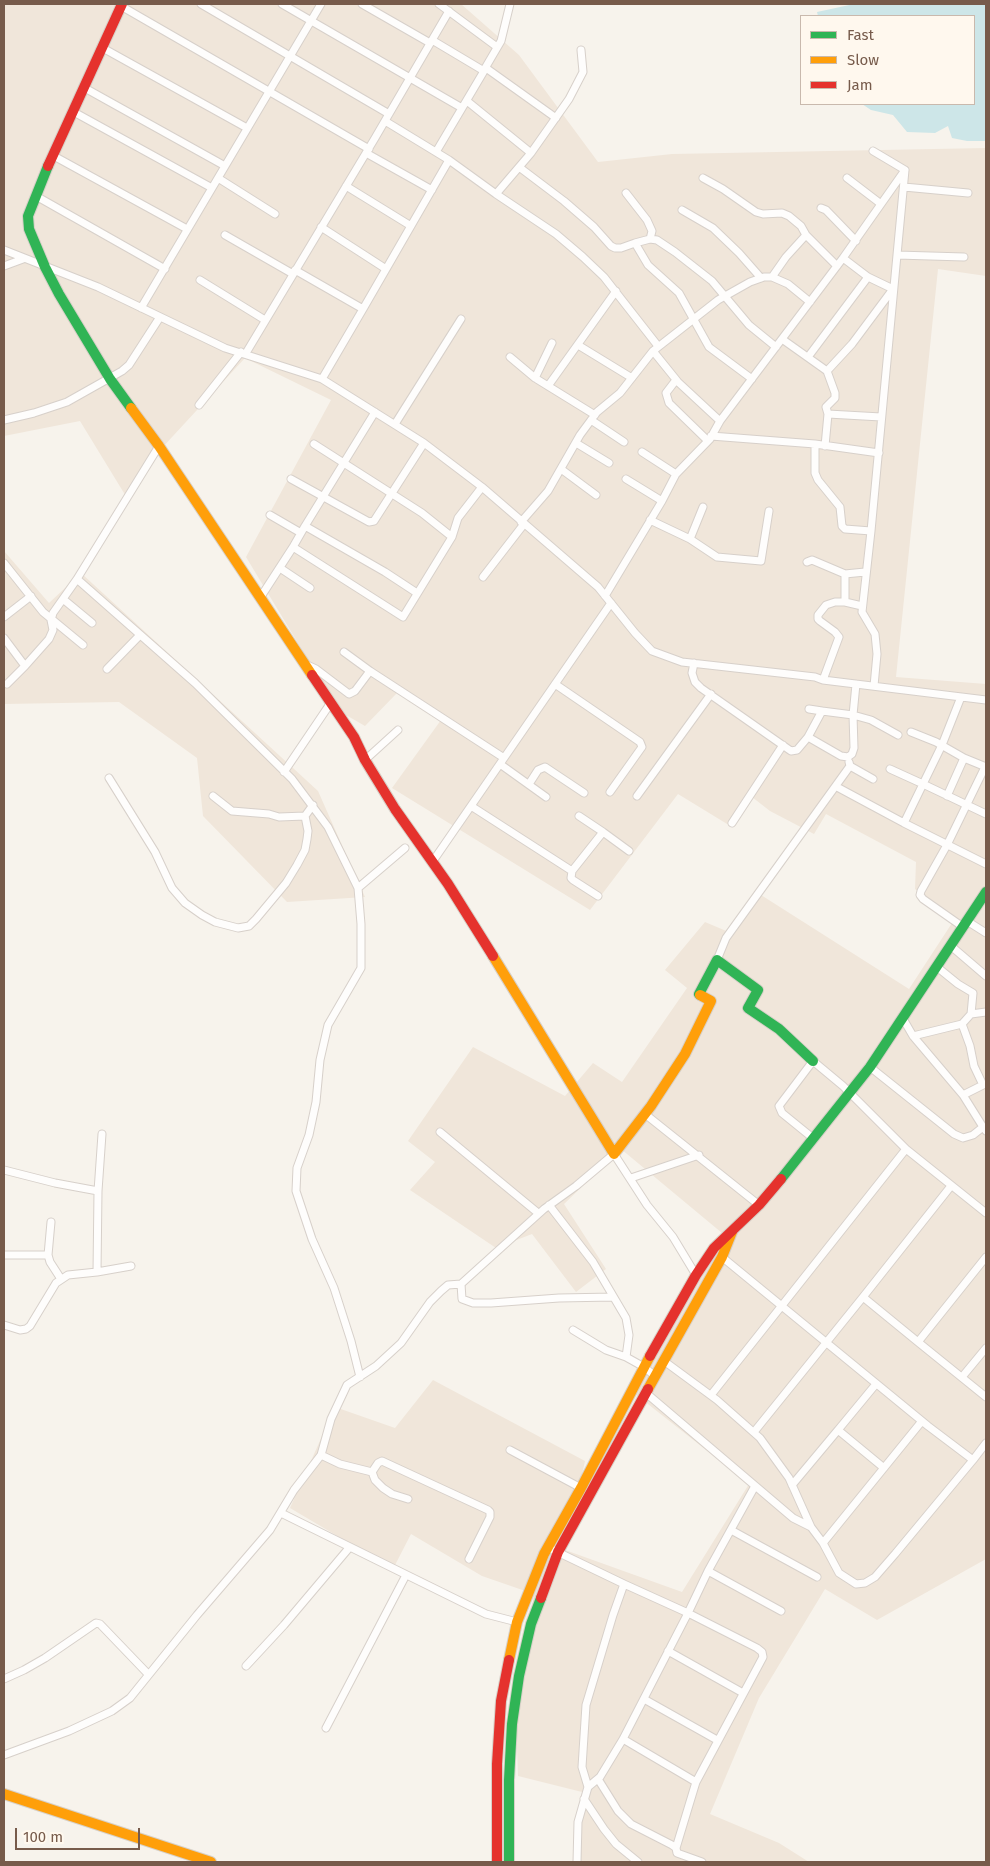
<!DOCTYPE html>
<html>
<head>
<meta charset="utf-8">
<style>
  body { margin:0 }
  #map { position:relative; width:990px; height:1866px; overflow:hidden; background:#f7f3ec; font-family:"Fira Sans",sans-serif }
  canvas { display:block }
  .frame { position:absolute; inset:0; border:5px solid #775b4b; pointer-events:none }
  .legend { position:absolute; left:800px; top:15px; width:175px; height:90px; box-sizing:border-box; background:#fff8ee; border:1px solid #c9b9ad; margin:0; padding:6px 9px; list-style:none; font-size:15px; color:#775b4b }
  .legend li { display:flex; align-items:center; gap:10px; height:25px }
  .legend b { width:25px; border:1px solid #c9b9ad }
  .scale { position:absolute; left:15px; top:1828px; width:125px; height:22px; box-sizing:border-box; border:2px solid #775b4b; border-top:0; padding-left:6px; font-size:15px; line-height:18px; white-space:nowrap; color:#775b4b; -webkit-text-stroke:4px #fff8ee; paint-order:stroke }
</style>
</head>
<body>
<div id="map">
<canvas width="990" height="1866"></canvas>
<div class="frame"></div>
<ul class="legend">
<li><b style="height:6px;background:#30b455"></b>Fast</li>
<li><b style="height:6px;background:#ff9f0a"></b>Slow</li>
<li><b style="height:6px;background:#e5322d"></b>Jam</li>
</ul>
<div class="scale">100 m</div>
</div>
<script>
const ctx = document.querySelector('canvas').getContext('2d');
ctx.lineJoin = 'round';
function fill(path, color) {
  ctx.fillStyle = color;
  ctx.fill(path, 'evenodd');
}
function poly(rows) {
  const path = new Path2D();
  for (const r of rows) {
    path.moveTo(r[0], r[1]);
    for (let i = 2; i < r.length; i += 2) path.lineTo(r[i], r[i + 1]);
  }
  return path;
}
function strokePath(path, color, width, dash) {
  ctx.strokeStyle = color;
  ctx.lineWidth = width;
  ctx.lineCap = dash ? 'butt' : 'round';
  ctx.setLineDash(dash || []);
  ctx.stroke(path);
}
const residential = poly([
  [4,4,461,4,519,55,598,162,672,154,986,148,986,276,938,269,896,677,986,684,986,1559,877,1620,825,1589,759,1698,710,1814,779,1843,809,1862,575,1862,586,1793,518,1776,516,1720,534,1594,482,1576,411,1534,393,1569,290,1508,335,1407,395,1428,433,1380,585,1461,565,1550,682,1592,749,1484,634,1393,722,1233,621,1149,564,1204,606,1269,576,1292,532,1234,496,1248,410,1190,435,1162,408,1141,473,1047,565,1096,593,1063,622,1082,687,988,665,970,705,922,731,933,761,895,909,989,954,920,915,889,916,862,826,814,814,834,770,811,752,797,732,827,678,794,590,910,392,788,441,720,397,693,365,726,339,711,246,557,331,400,245,358,161,449,127,498,80,421,4,436],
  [4,551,49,603,81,573,318,791,365,897,287,902,203,816,197,758,119,702,4,704]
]);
const water = poly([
  [854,4,986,4,986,141,967,141,952,138,948,126,935,133,907,132,893,115,871,110,862,104,974,104,974,16,818,16,817,12]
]);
const street = poly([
  [201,4,389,114],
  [282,4,462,108],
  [362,4,430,43],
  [439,4,497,47],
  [121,6,369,149],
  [432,40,484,71,436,152],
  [101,47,247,128],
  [486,68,556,118],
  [484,70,501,41,510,4],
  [83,87,225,166],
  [72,111,212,188],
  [873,151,905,170],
  [366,153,432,190],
  [531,153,569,99,583,72,581,50],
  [52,155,187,229],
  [449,160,496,194,531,153,467,101],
  [519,167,564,201,594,227,611,246,615,248,621,248,635,243,648,265,679,293,709,347,752,379],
  [218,178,275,214],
  [703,178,723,189,756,212,763,214,782,213,789,216,801,226,806,235],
  [847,178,881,204],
  [346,186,411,226],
  [904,187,968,193],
  [626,193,647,220,652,231,650,239],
  [496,194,556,234,583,257,604,277,658,346],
  [36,196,165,269],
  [821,208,826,210,856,241],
  [682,210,713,228,739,253,761,278],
  [321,227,386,269],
  [225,235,293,274],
  [635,243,650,239,657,240,675,252,712,281,749,325,776,347],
  [4,250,98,287,225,348,322,379,424,443,482,487,598,587,635,633,652,651,682,662,815,677,823,680,986,700],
  [897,255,964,257],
  [4,266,23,259],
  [295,270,363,309,322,379],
  [772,277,786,257,806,235,837,266],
  [200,280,265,320],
  [141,308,321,4],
  [363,309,449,160,385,121],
  [782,339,827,371,852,344,893,289,868,277,843,258],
  [552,343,535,378,595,415],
  [578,345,632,378],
  [653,351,678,382,720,421],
  [246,353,375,138,449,11],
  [510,357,535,378],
  [808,357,868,277],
  [827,371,835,393,835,398,826,407,828,414],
  [676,380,666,393,669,403,708,441],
  [548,386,616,291],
  [199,405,241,352],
  [4,420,34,413,67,402,122,371,129,365,160,317],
  [591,420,624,442],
  [395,424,461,319],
  [711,436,815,444,879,453],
  [576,443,609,463],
  [314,444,422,513,452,537,458,518,482,487],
  [815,444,815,473,818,480,840,507,842,526,845,529,871,531],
  [159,446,77,579,195,683,292,779,328,827,358,888,361,924,361,968,328,1025,320,1060,316,1102,309,1135,297,1168,296,1191,312,1239,334,1288,351,1341,360,1377],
  [825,446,828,414,881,417],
  [642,452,676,474],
  [561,469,596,495],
  [291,479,369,522,374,521,424,443],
  [626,479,662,501],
  [270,515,301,533],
  [650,520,690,539,717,557,761,561,769,511],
  [521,522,548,491,580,435,597,412,620,393,653,351,718,300,750,282,764,277,772,277,788,284,810,302],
  [305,526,375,412],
  [690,539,703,507],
  [293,547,305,526,385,572,417,593],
  [807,562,812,560,845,574],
  [4,563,43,612,83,645],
  [280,568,310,588],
  [483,577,524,524],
  [605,596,662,501,676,474,710,439,720,421,843,258,905,170,871,531,862,612,875,634,877,654,874,686],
  [260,598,293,547,403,617,452,537],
  [63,599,92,623],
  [862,606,845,602,845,574,865,572],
  [4,617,31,596],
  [4,638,25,666,49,639,53,630,51,620,53,613,77,579],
  [344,652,370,671],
  [694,663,692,673,695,682,701,688,791,751,797,750,808,737],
  [305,664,316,669,349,694,355,691,370,671,504,758,611,603],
  [107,669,140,635],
  [823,680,839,637,835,632,820,621,818,619,818,615,826,605,835,602,845,602],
  [7,684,25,666],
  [555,684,640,742,642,747,610,792],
  [961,697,942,745,923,784,986,814],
  [809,709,822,711,808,737,841,756,848,757,852,754,854,748,853,715,856,684],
  [822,711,853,715,871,720,898,735],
  [911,732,936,742,964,758,986,767],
  [365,760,398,730],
  [849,762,850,766,873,779],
  [500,764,546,797],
  [890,769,923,784,904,823],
  [284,772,330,704],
  [109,778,155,852,172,888,185,903,202,915,215,922,238,928,249,926,256,919,286,883,297,865,305,850,307,839,308,831,305,816,313,805],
  [529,784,538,770,545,767,584,793],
  [837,787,904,823,986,864],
  [213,796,232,811,269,814,279,817,305,816],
  [637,796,711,694],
  [947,796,964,758],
  [471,806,572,871,603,832,579,816],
  [732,823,783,745],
  [603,832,629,851],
  [433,861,504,758],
  [572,871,571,878,573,880,598,896],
  [358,888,405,848],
  [967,921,986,933],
  [963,927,923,899,920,895,921,891,947,845,985,767],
  [951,946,986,976],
  [717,960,726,938,850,766],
  [937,967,958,984,973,993,971,1014],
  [902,1017,913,1036,963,1095,983,1127],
  [962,1024,970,1046,974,1066,983,1085,963,1095],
  [913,1036,962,1024,971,1014,986,1012],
  [870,1067,954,1134,963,1138,973,1135,983,1127,986,1131],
  [645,1114,759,1205],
  [440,1132,538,1213],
  [906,1149,986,1213],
  [4,1170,55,1183,98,1191],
  [631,1178,699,1155],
  [549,1205,593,1262,626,1318,629,1335,626,1357,644,1367,655,1376],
  [51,1222,48,1255,50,1262,61,1279],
  [4,1255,48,1255],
  [722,1257,928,1426,973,1460,895,1554,875,1577,865,1583,856,1584,839,1573,823,1543,811,1527],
  [97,1272,131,1266],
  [461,1284,462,1299,473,1303,491,1303,559,1298,613,1297],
  [863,1297,951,1186],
  [4,1325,20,1330,26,1329,30,1326,56,1283,68,1275,97,1272,98,1191,102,1134],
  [573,1330,606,1350,626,1357],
  [918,1342,986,1397],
  [962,1377,986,1348],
  [646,1393,793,1518,811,1527,789,1478,760,1438,717,1400,664,1361],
  [711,1395,906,1149,843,1086,813,1061,779,1106,782,1113,814,1139],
  [838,1430,876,1384],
  [754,1432,863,1297,918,1342,986,1257],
  [510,1450,581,1488],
  [973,1460,986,1443],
  [372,1472,378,1463,382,1461,488,1510,490,1512,490,1517,469,1559],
  [792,1485,838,1430,884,1468],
  [408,1499,392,1494,383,1488,375,1480,372,1472,340,1464,321,1455,331,1419,347,1385,376,1366,401,1343,430,1302,441,1291,448,1285,461,1284,544,1209,576,1186,614,1154,647,1205,673,1237,696,1275],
  [281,1513,486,1614,517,1622],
  [731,1530,817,1577],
  [823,1543,922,1421],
  [547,1547,624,1584,613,1615,586,1705,582,1767,588,1787,578,1822,577,1862],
  [708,1571,781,1611],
  [668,1651,743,1693],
  [246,1666,284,1625,349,1548],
  [4,1679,24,1670,45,1658,96,1623,100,1624,148,1674],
  [644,1699,717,1740],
  [326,1728,406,1575],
  [623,1739,696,1782],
  [4,1755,69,1731,112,1711,130,1698,197,1615,270,1530,294,1490,321,1455],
  [598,1779,618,1811,631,1824,672,1845,676,1848,677,1853,702,1862],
  [588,1787,600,1777,623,1739,688,1613,624,1584],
  [584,1799,604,1829,616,1844,638,1862],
  [676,1848,696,1782,763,1657,762,1652,757,1648,688,1613,708,1571,755,1486]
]);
const fast = poly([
  [48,166,28,216,29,229,45,267,59,294,110,379,131,408],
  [700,995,699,994,717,960,758,990,748,1008,779,1029,813,1061],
  [781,1179,870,1067,986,892],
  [509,1862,509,1780,512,1724,519,1676,531,1624,541,1598]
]);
const slow = poly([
  [131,408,159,446,312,675],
  [493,956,614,1154,651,1106,685,1054,711,1001,700,995],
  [648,1389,722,1257,732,1232],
  [509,1660,517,1622,544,1554,581,1488,650,1356],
  [4,1794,211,1862]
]);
const jam = poly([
  [48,166,122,4],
  [312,675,354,737,365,760,395,809,448,884,493,956],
  [650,1356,696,1275,714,1248,759,1205,781,1179],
  [541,1598,558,1552,648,1389],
  [497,1862,497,1764,501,1701,509,1660]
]);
fill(residential, '#f0e6da');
fill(water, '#cde6e8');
strokePath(street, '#d7d0ca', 9);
strokePath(fast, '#d7d0c8', 12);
strokePath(slow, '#d7d0c8', 12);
strokePath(jam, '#d7d0c8', 12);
strokePath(street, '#fefdfc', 7);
strokePath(fast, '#30b455', 10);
strokePath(slow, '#ff9f0a', 10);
strokePath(jam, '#e5322d', 10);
</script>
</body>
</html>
